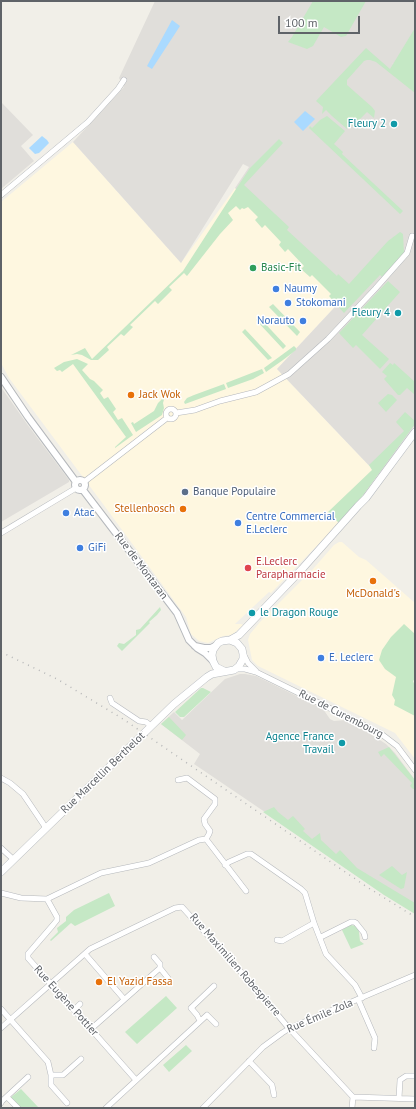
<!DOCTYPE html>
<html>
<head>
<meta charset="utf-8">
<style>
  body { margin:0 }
  #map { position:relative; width:416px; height:1109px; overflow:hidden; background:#f1efe8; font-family:"PT Sans",sans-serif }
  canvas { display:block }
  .frame { position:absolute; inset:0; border:2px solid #5f6368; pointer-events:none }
  .scale { position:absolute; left:278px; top:16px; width:82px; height:18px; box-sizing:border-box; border:2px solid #5f6368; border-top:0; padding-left:5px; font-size:12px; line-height:14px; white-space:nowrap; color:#5f6368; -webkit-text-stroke:3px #fff; paint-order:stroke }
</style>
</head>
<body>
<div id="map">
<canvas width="416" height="1109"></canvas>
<div class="frame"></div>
<div class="scale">100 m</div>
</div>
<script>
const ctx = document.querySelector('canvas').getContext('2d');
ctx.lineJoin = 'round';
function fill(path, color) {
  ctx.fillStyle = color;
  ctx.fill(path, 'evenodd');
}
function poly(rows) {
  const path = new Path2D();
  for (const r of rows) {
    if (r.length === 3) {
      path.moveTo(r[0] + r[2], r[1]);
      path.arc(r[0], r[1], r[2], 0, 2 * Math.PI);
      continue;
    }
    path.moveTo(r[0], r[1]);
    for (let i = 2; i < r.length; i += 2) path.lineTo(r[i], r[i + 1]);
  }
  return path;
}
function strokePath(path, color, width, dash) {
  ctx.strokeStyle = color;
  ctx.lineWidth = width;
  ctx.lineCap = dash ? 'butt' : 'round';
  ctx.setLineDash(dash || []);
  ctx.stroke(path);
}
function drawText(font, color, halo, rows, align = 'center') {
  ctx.font = font + ' "PT Sans",sans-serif';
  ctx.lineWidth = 3;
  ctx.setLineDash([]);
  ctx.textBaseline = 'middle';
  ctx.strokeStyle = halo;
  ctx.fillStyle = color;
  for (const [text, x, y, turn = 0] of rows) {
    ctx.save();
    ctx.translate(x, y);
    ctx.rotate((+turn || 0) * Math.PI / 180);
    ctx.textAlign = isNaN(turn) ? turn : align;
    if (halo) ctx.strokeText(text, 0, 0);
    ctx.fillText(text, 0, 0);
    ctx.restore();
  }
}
const commercial = poly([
  [73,142,181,263,235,188,346,295,277,369,378,475,361,498,339,523,271,593,269,592,235,624,241,624,243,625,232,635,223,636,208,643,199,641,191,634,186,617,103,504,9,378,1,363,1,202],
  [339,542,342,542,359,557,366,560,415,603,415,679,413,681,415,686,415,759,395,733,258,666,252,660,248,640,250,634,260,622,313,569,334,545]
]);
const industrial = poly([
  [155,1,415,1,415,76,392,63,415,83,415,425,378,475,277,369,346,295,235,188,249,167,243,164,181,263,73,142,124,87,119,78],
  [2,103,33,135,21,146,34,161,1,189,1,104],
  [1,387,27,424,69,480,69,482,1,522],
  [240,674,245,674,256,676,323,709,330,719,334,721,346,720,361,728,386,744,395,753,415,780,415,911,386,894,194,764,200,754,161,724,174,712,182,720,225,679]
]);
const green = poly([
  [313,1,366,1,346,36,341,37,324,27,313,46,307,49,288,42,292,37],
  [415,28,415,93,376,62,370,60,367,60,364,61,347,80,347,85,372,107,375,111,374,118,367,112,353,126,351,125,347,129,332,116,326,110,322,114,323,107,316,101,366,48,390,69],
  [327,116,345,131,334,144,343,152,342,154,403,211,400,214,309,128,310,126,312,128,320,120],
  [279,139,283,143,244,185,289,227,287,230,337,276,338,274,349,284,388,241,400,232,403,234,404,253,382,277,380,275,344,313,329,296,331,294,312,275,310,277,301,269,304,266,288,249,285,252,279,245,281,242,265,225,262,228,255,220,258,217,248,207,244,209,242,208,240,210,236,206,228,213,233,220,220,234,187,276,184,273,169,287,172,290,158,304,155,301,130,325,133,327,124,336,121,334,107,347,109,350,98,360,91,360,82,355,77,354,71,355,85,348,92,359,183,271,236,189,250,168],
  [388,281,400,292,362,335,389,359,380,369,356,345,353,348,339,333],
  [273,304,300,332,297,336,269,307],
  [259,317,286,346,283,349,256,320],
  [245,329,272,358,268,360,242,332],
  [294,346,296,348,296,350,283,360,266,372,264,368],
  [77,359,88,364,82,370,90,379,94,381,103,390,100,393,104,399,108,397,116,409,113,412,118,420,122,418,133,435,115,448,115,447,126,437,73,364,62,372,60,370,57,371,54,368,64,362],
  [390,363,393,365,394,363,415,382,415,394,414,394,407,388,400,395,398,395,384,379,387,376,382,372],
  [262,369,264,373,253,379,228,388,226,383],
  [224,384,226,389,185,404,184,402,187,398,194,395],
  [388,394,392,395,397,400,386,412,378,403],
  [165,396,163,403,164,408,162,415,136,432,131,423,133,422,134,424,154,411,158,403],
  [405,412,415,421,415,424,361,498,339,523,328,512,372,470,369,465,404,431,396,422],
  [160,607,161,610,157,615,149,622,150,623,122,651,117,646,119,643,124,644,136,635,136,630,140,629],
  [404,624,415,634,415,679,413,681,415,686,415,716,394,705,395,700,392,695,396,677,385,669,379,660,382,650,391,637],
  [201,688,203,688,211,692,184,717,180,717,175,712],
  [169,717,186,735,182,740,161,724],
  [389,747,415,780,415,789,413,789,410,786,412,783,384,754,381,757,378,752],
  [274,807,278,812,288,820,293,816,305,829,303,831,312,839,320,833,321,840,336,854,340,850,357,868,415,903,415,914,384,895,263,812],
  [392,866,402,875,407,872,404,888,401,889,379,875],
  [109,893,115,906,75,926,71,923,51,941,50,940,58,932,57,928,66,921,66,917,74,910],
  [351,925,356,926,358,928,359,932,360,941,364,944,351,949,342,930],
  [166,996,177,1008,137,1044,125,1032],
  [186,1045,192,1051,169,1072,163,1065],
  [21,1089,39,1108,19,1108,10,1098]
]);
const water = poly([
  [172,20,180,26,152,69,147,66],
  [305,111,315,119,303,131,294,122],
  [42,136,47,140,49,143,39,153,35,154,29,148]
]);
const minor = poly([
  [1,195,88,122,118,89,124,80],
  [171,414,5],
  [176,413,195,410,220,401,256,392,289,374,328,339,375,289,407,253,412,236],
  [84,482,167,418],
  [1,533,76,488],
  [244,655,248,663,256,671],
  [236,669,245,669,256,672,380,733,397,746,415,770],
  [110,698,112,703,139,721,146,722,151,726],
  [1,778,10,783,23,794,46,828],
  [178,780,187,778,215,799,215,804,204,819,205,824,210,831,209,834,206,839],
  [206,839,246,891],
  [1,848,14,860],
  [225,865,229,862,247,854,251,854,301,889,305,893,314,923,326,954,355,985,362,998],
  [1,893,21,898,47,899,101,873,149,863,199,840,206,839],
  [47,899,57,917,57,920,53,925,28,954,28,958,136,1080],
  [321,937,351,922,354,922,356,923,364,933,365,937],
  [277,940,282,941,314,923],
  [85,954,124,999],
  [160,968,168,978],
  [358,999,375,1038,374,1048],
  [1,1009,48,1062,51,1075,63,1075,81,1059],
  [74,1010,80,1004],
  [200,1021,197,1015,191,1008,214,986],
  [1,1028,90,949,175,908,182,907,251,983,287,1026,353,1097,415,1099],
  [91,1029,160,968,160,964,154,957],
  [249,1061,272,1085,274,1095],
  [51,1075,51,1085,67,1103],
  [8,1098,18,1108],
  [399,1098,400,1080,406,1076,415,1076],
  [1,1103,2,1101,28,1077],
  [106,1108,207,1015,216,1024],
  [203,1108,263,1047,282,1033,290,1028,415,975],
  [352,1108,353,1097]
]);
const tertiary = poly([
  [1,377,28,417,76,482],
  [80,485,5],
  [83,490,177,613,189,640,197,648,205,653,213,661],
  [195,646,204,648,211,648,215,646]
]);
const secondary = poly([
  [230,640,239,635,302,569,358,506,366,498,415,432],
  [1,872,174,704,207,677,212,674,234,670,239,666,243,659,243,654,242,649,237,643,230,640,222,641,218,643,213,650,212,655,213,661,216,667,224,671]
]);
const rail = poly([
  [1,652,57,679,123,719,367,887,415,917]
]);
const markers = [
  [394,124,4,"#0f9aa8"],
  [253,268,4,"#2e9e5b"],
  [276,289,4,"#3f7fe0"],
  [288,303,4,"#3f7fe0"],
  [398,313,4,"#0f9aa8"],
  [303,321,4,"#3f7fe0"],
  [131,395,4,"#e8710a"],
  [185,492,4,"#5c6f8a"],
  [183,509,4,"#e8710a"],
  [66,513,4,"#3f7fe0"],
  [238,523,4,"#3f7fe0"],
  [80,548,4,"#3f7fe0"],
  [248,568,4,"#e0444e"],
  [373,581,4,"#e8710a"],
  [252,613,4,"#0f9aa8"],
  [321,658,4,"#3f7fe0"],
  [342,743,4,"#0f9aa8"],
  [99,982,4,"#e8710a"]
];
const cultureNames = [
  ["Fleury 2",386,124],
  ["Fleury 4",390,313],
  ["le Dragon Rouge",260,613,"left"],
  ["Agence France",334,737],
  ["Travail",334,750]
];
const leisureNames = [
  ["Basic-Fit",261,268]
];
const shopNames = [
  ["Naumy",284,289],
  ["Stokomani",296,303],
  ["Norauto",295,321,"right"],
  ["Atac",74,513],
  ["Centre Commercial",246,517],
  ["E.Leclerc",246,530],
  ["GiFi",88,548],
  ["E. Leclerc",329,658]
];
const foodNames = [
  ["Jack Wok",139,395],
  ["Stellenbosch",175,509,"right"],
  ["McDonald's",373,594,"center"],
  ["El Yazid Fassa",107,982]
];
const serviceNames = [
  ["Banque Populaire",193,492]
];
const healthNames = [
  ["E.Leclerc",256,562],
  ["Parapharmacie",256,575]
];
const streetNames = [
  ["Rue de Montaran",141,566,53],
  ["Rue de Curembourg",341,714,27],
  ["Rue Marcellin Berthelot",103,773,-44],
  ["Rue Maximilien Robespierre",235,965,49],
  ["Rue Eugène Pottier",66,1001,48],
  ["Rue Émile Zola",320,1016,-23]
];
fill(commercial, '#fef7e0');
fill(industrial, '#e0deda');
fill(green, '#c5e8c5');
fill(water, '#aadaff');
strokePath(minor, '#b5b8bc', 6);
strokePath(tertiary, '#b5b8bc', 8);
strokePath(secondary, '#b6babf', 8);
strokePath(minor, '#fff', 5);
strokePath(tertiary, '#fff', 6);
strokePath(secondary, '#fff', 7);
strokePath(rail, '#b6b7b8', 1.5, [1, 5]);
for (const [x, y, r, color] of markers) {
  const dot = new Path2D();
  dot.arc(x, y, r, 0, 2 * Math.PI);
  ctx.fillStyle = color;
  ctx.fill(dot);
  strokePath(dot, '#fff', 1.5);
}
drawText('11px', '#0d838f', '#fff', cultureNames, 'right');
drawText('11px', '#27864d', '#fff', leisureNames, 'left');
drawText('11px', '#366cbe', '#fff', shopNames, 'left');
drawText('11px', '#c56008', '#fff', foodNames, 'left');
drawText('11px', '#4e5e75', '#fff', serviceNames, 'left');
drawText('11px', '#be3a42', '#fff', healthNames, 'left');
drawText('11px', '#5f6368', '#fff', streetNames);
</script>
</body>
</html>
